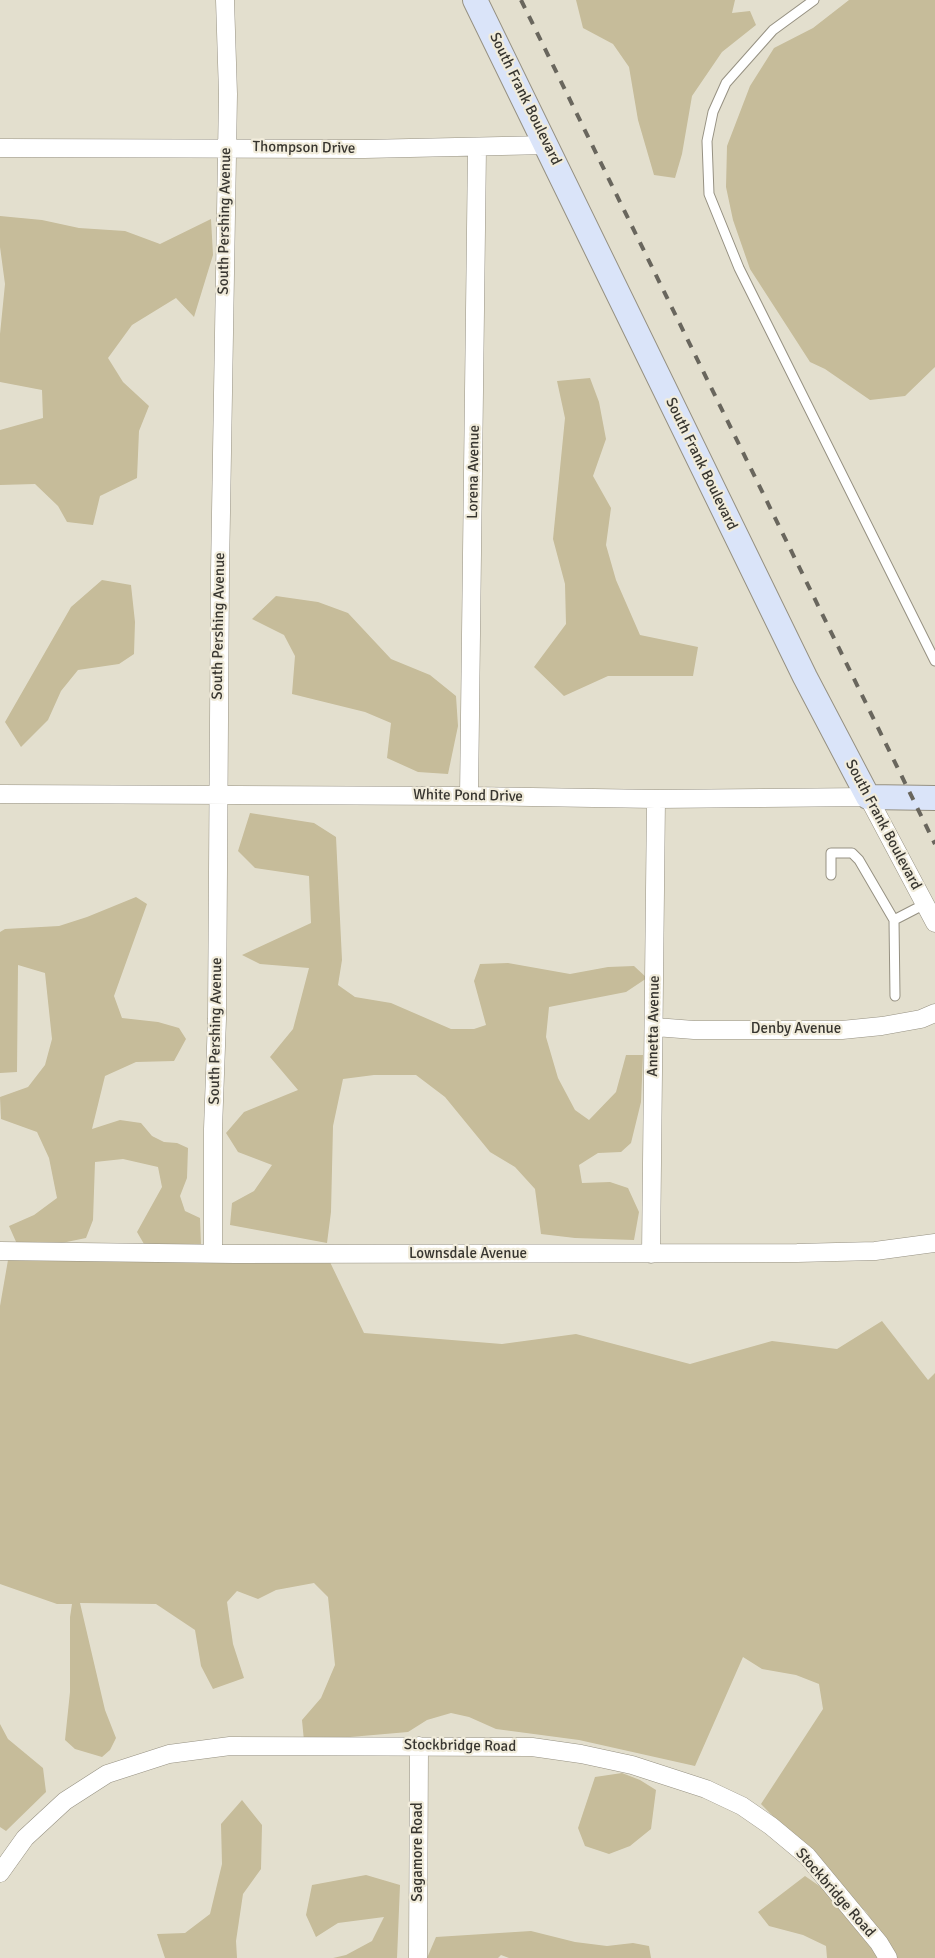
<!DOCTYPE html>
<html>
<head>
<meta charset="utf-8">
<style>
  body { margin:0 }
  canvas { display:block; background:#e3dfce }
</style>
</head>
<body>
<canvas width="935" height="1958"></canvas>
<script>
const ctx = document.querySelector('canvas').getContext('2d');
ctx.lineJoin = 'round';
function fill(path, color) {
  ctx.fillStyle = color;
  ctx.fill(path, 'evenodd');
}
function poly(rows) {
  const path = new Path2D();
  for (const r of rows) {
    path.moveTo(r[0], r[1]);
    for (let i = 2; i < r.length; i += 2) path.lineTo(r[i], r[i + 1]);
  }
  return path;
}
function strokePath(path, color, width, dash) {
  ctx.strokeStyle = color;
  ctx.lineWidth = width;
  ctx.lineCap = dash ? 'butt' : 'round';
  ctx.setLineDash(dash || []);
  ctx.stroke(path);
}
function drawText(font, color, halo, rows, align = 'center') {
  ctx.font = font + ' Signika,sans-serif';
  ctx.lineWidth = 4.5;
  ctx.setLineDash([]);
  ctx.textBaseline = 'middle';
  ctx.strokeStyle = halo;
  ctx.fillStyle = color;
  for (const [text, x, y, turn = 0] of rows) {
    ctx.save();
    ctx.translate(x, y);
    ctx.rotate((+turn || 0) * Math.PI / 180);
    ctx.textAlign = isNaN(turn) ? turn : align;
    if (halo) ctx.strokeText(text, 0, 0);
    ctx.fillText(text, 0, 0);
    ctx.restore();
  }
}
const green = poly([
  [576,0,735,0,732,13,750,11,756,25,722,52,692,96,682,154,675,178,654,175,638,120,629,67,613,44,583,28],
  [849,0,935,0,935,367,905,396,870,400,825,369,810,362,750,269,733,220,726,187,727,146,750,86,774,48,813,28],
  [0,216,42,220,79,228,125,231,160,244,211,219,213,255,194,317,176,298,132,325,108,358,123,382,149,406,139,431,137,478,100,496,93,525,67,522,58,506,35,484,0,485,0,430,43,418,42,390,0,382,0,334,5,284,0,247],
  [590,378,599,402,606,439,593,476,611,508,606,545,616,580,640,635,698,647,693,676,608,676,564,696,534,667,566,624,565,584,553,539,565,418,557,381],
  [102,580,131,585,135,622,134,654,119,664,78,670,61,691,48,720,21,747,5,722,71,607],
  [276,596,318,602,348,613,391,659,430,675,456,696,458,726,448,774,418,772,387,758,391,723,365,712,292,694,295,656,284,635,252,619],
  [250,813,314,823,336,837,342,960,338,985,355,997,391,1003,451,1029,474,1029,486,1025,474,981,480,964,508,963,570,974,608,967,634,966,647,978,626,992,549,1007,546,1037,558,1078,575,1110,589,1120,616,1092,626,1055,643,1055,641,1102,631,1143,621,1152,598,1153,579,1165,582,1183,610,1182,628,1188,639,1212,634,1240,575,1238,541,1234,535,1189,515,1167,490,1152,445,1097,416,1075,374,1075,343,1079,333,1126,331,1212,327,1243,230,1225,232,1203,254,1191,272,1165,238,1152,226,1133,244,1112,298,1090,270,1057,293,1029,309,968,260,964,242,955,311,923,309,876,255,868,238,851],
  [136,897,147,904,114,996,122,1018,158,1022,179,1028,186,1039,174,1061,136,1062,105,1076,92,1129,120,1120,141,1123,152,1136,164,1142,177,1143,188,1148,187,1178,180,1196,185,1211,200,1218,201,1245,144,1244,137,1232,162,1187,158,1167,123,1159,95,1162,93,1220,86,1238,42,1247,17,1244,9,1226,34,1215,57,1198,49,1158,37,1132,1,1119,0,1097,28,1087,45,1065,52,1039,45,973,18,965,17,1072,0,1073,0,932,5,929,59,926,87,917],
  [8,1260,329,1260,364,1333,502,1344,576,1334,690,1364,772,1341,837,1349,882,1321,928,1380,935,1373,935,1958,894,1958,867,1913,761,1804,823,1709,819,1684,796,1675,762,1669,743,1657,695,1766,579,1740,496,1729,469,1717,451,1713,427,1720,408,1732,304,1741,302,1720,321,1698,335,1665,328,1597,314,1583,276,1590,258,1599,237,1591,227,1602,233,1644,244,1678,213,1689,201,1666,195,1630,156,1604,80,1603,105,1710,116,1738,110,1750,102,1757,75,1749,65,1740,70,1692,70,1617,72,1604,57,1604,0,1584,0,1306],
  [0,1724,8,1739,43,1768,46,1792,6,1831,0,1827],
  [622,1773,640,1780,656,1790,651,1829,630,1846,609,1854,585,1846,578,1828,595,1777],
  [242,1800,262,1825,261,1869,243,1894,236,1941,237,1958,165,1958,157,1934,185,1933,210,1914,222,1864,221,1824],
  [366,1875,400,1885,397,1958,333,1958,346,1955,372,1941,384,1917,338,1923,316,1937,306,1915,312,1885],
  [805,1876,831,1894,882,1958,827,1958,826,1946,803,1935,769,1926,758,1912],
  [531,1931,575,1942,607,1946,633,1943,649,1946,651,1958,509,1958,501,1955,498,1958,427,1958,436,1937]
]);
const lane = poly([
  [814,0,773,30,726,83,713,112,707,141,709,194,739,268,935,661],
  [831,875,831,853,852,853,859,860,894,920,895,996],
  [894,920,925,904]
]);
const street = poly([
  [0,148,364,149,548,145],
  [0,794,469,796,656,799,868,797,935,923],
  [469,796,477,148],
  [655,1027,694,1030,842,1030,882,1026,921,1019,935,1013],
  [0,1251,235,1254,797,1253,875,1251,935,1243],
  [213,1253,213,1129,217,1019,220,572,228,94,225,0],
  [651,1254,656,799],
  [0,1873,25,1838,65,1801,107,1774,169,1754,230,1746,532,1747,581,1754,632,1765,706,1789,742,1806,771,1826,807,1856,879,1943,888,1958],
  [418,1958,419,1746]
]);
const secondary = poly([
  [475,0,805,677,868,797,935,798]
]);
const rail = poly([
  [521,0,935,844]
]);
const streetNames = [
  ["South Frank Boulevard",525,99,64],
  ["Thompson Drive",304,148,1],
  ["South Pershing Avenue",225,221,-89],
  ["South Frank Boulevard",701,464,64],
  ["Lorena Avenue",474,472,-89],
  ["South Pershing Avenue",219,626,-89],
  ["White Pond Drive",468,796,1],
  ["South Frank Boulevard",883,825,62],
  ["Annetta Avenue",654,1026,-89],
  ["Denby Avenue",796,1029],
  ["South Pershing Avenue",216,1031,-89],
  ["Lownsdale Avenue",468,1254],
  ["Stockbridge Road",460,1746,1],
  ["Sagamore Road",418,1852,-90],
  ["Stockbridge Road",835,1893,49]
];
fill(green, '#c6bc9a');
strokePath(lane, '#969182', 11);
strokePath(street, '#969182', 19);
strokePath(secondary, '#969182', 26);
strokePath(lane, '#fff', 9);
strokePath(street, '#fff', 18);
strokePath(secondary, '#dae4f9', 24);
strokePath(rail, '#69665d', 4, [9, 9]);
drawText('15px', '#383630', '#f1ecdb', streetNames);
</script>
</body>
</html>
